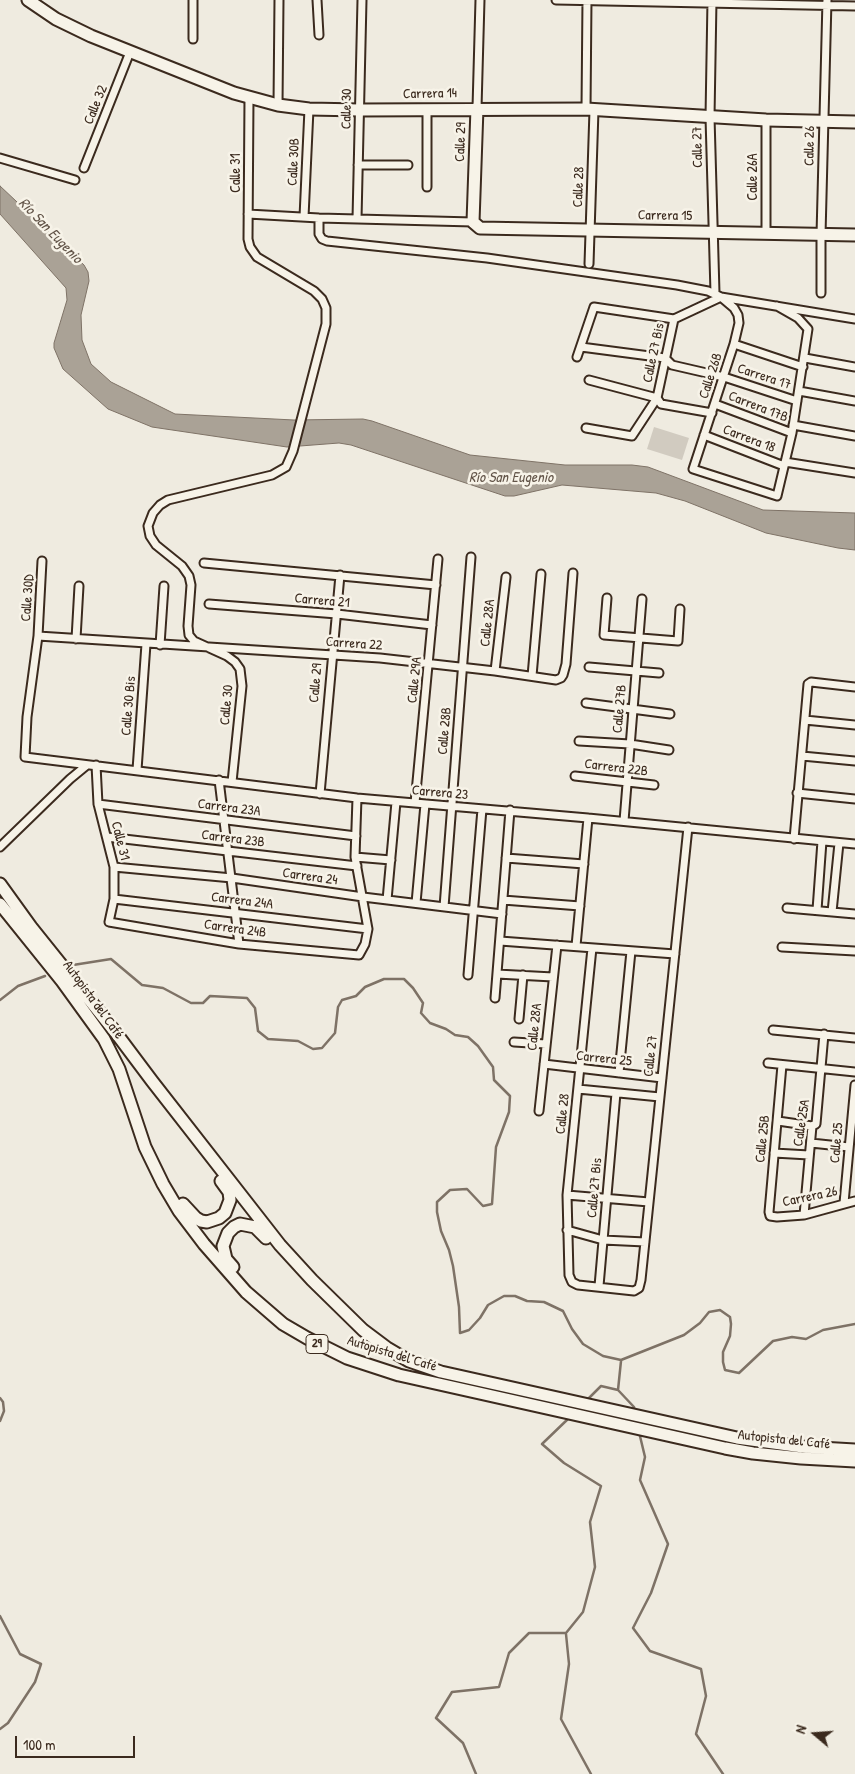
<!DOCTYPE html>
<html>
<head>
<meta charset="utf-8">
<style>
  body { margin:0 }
  #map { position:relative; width:855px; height:1774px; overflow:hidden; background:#efebe0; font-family:"Patrick Hand",sans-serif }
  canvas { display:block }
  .north { position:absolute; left:790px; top:1709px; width:50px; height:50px; -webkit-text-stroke:4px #f7f3e8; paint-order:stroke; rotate:288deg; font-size:14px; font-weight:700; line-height:20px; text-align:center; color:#3b2a1e }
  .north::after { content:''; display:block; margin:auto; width:18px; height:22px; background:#3b2a1e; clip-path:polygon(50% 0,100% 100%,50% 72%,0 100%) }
  .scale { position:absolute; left:15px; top:1736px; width:120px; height:22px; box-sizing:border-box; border:2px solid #3b2a1e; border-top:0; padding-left:6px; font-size:15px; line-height:18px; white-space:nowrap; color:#3b2a1e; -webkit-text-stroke:4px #f7f3e8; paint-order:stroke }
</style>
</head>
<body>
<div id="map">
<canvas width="855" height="1774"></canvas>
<div class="north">N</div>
<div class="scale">100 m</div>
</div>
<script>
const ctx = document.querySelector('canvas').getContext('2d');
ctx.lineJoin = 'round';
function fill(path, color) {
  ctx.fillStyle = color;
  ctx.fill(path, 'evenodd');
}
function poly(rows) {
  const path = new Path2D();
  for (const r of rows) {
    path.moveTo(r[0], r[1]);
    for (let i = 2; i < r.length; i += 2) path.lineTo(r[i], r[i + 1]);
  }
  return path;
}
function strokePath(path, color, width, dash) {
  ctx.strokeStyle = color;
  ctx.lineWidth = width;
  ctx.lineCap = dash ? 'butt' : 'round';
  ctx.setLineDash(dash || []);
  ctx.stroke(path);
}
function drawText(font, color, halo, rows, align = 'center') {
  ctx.font = font + ' "Patrick Hand",sans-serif';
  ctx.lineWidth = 5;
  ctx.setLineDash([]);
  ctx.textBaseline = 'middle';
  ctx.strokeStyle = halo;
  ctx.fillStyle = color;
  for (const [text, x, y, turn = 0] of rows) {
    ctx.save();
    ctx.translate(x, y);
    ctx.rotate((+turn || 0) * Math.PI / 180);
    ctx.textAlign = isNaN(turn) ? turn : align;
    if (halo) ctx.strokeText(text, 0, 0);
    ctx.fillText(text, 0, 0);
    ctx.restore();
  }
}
const green = poly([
  [654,427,689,438,682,460,647,449]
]);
const water = poly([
  [0,186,84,265,88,272,89,281,81,315,82,340,91,364,111,382,175,414,294,420,363,419,372,421,470,455,565,465,632,465,648,467,763,510,855,513,855,550,838,548,766,533,685,501,656,493,562,485,514,496,505,496,351,445,339,443,287,447,152,427,108,409,63,369,54,348,54,343,67,300,66,288,0,214,0,186]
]);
const stream = poly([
  [73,965,111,959,142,985,163,988,191,1003,203,1003,210,996,247,998,255,1008,258,1031,268,1039,298,1041,313,1049,322,1048,335,1033,338,1007,342,1000,356,996,365,987,384,979,404,979,413,988,423,1003,421,1013,430,1023,446,1029,455,1035,468,1037,478,1046,493,1067,494,1080,510,1096,509,1112,496,1147,492,1204,483,1206,467,1189,450,1190,437,1202,437,1212,441,1231,449,1250,453,1266,459,1307,460,1333,469,1330,480,1318,488,1305,504,1296,515,1296,527,1301,544,1302,563,1311,572,1329,583,1344,603,1356,621,1360,684,1335,700,1323,709,1312,720,1310,730,1317,731,1324,730,1336,723,1352,723,1362,725,1370,739,1373,773,1341,792,1337,806,1339,823,1330,855,1324],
  [0,1000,18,986,45,976],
  [621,1361,618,1390,634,1407,635,1412],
  [0,1398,3,1402,4,1411,0,1421],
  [587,1400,601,1386,618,1390],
  [639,1432,645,1457,640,1480,668,1544,651,1593,633,1628,650,1651,701,1669,706,1696,696,1734,723,1774],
  [0,1616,20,1654,41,1664,35,1682,8,1723,0,1729],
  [566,1634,569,1664,561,1719,591,1774],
  [476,1774,463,1743,436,1718,452,1692,499,1687,509,1653,529,1633,566,1633,583,1612,595,1567,590,1522,601,1486,564,1463,542,1444,569,1418]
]);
const minor = poly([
  [317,0,319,35],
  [556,0,855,6],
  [712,0,710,117,715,293],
  [193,39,193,0],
  [278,105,279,0],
  [477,108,480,0],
  [586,109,587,0],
  [0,158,75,180],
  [358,165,408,165],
  [84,168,130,52],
  [427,187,427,109],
  [248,214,319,218,473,222],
  [304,217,309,109],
  [319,218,319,234,322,239,327,241,487,258,677,285,708,291,721,297,855,319],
  [357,219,362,0],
  [766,234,766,120],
  [589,264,594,110],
  [821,293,821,235,827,0],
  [734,344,803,367],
  [581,347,665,358,672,365,724,377,797,401],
  [577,357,594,307,674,319],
  [805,358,855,367],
  [589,380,657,398,661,404,712,413],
  [799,391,855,401],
  [715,404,792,433],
  [793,425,855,436],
  [586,428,632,436,657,398,674,319,721,297,734,308,738,315,739,323,734,344,693,469,777,496,792,433,808,329,798,318,777,306],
  [704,435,784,466],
  [785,462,855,473],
  [42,561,38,636,27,717,25,757,357,798,588,818,855,844],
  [204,563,436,585],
  [607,598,604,635,678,641,680,609],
  [209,604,337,614,432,625],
  [38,636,380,658,495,671,556,680,561,678,563,675,566,664,573,573],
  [76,639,79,586],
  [160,645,164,586],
  [589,667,659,673],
  [495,671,506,577],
  [532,676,541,574],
  [586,703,670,714],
  [805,720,855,725],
  [579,741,630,744,669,750],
  [802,756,855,761],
  [96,765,98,804,114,867,114,899,109,922,239,944,359,955,365,944,368,929,355,857,357,798],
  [137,770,146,644],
  [575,776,654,785],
  [219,780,239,944],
  [232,782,242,686,240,669,235,662,227,656,194,641,189,635,188,626,191,585,189,576,182,566,156,545,150,536,148,526,153,513,160,505,168,500,272,475,286,467,293,451,326,324,326,308,322,299,314,291,257,257,250,247,248,239,249,98],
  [797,793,855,799],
  [320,794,340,575],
  [415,803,438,559],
  [98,804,356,836],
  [624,821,642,599],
  [107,837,357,866],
  [794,839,808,684,811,682,855,687],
  [0,847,70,779,87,765],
  [355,857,391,860],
  [506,858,584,864],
  [114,867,232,878,363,897,502,914],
  [114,899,368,929],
  [387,900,396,802],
  [503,900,580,906],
  [416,903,425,804],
  [444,907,471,557],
  [787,908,855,914],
  [817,910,822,841],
  [832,912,839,843],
  [500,941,675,954],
  [576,946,588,818],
  [782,947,855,951],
  [592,948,567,1195,569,1275,572,1282,578,1285,634,1291,639,1288,641,1280,688,827],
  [497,974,553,977],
  [468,975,482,809],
  [495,998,510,810],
  [519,1019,523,975],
  [773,1030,855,1038],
  [514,1042,546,1044],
  [768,1063,855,1072],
  [544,1064,662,1078],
  [782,1065,769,1212,770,1216,777,1217,804,1215,855,1201],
  [619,1073,631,951],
  [578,1089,660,1097],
  [539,1111,557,945],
  [778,1121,812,1126],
  [811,1143,849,1147],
  [774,1153,809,1155],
  [567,1195,649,1202],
  [844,1203,855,1085],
  [804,1215,812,1126,816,1124,824,1034],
  [567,1230,603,1240,645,1242],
  [599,1286,616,1093]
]);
const primary = poly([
  [28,0,56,19,91,36,234,93,278,105,309,109,360,110,586,109,766,120,855,122],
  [477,108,473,222,480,228,855,235]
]);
const trunk = poly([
  [0,884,31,927,116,1033,152,1081,280,1245,312,1280,363,1330,387,1348,409,1361,441,1372,737,1438,803,1447,855,1450],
  [0,904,62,981,104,1039,119,1069,145,1147,163,1184,179,1211,204,1244,246,1292,283,1324,307,1338,347,1358,399,1375,725,1448,753,1453,801,1458,855,1461],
  [183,1204,196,1218,201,1221,207,1222,219,1218,225,1213,230,1200,229,1192,221,1181],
  [233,1267,226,1259,223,1246,228,1233,234,1227,240,1224,255,1227,266,1238]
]);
const shields = [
  [317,1344,22]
];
const shieldNames = [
  ["29",317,1344]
];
const streetNames = [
  ["Carrera 14",430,94,-1],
  ["Calle 32",96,105,-68],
  ["Calle 30",347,109,-89],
  ["Calle 29",461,142,-88],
  ["Calle 26",810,146,-89],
  ["Calle 27",698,147,-91],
  ["Calle 30B",294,162,-87],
  ["Calle 31",236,173,-90],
  ["Calle 26A",753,177,-90],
  ["Calle 28",579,187,-88],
  ["Carrera 15",665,216,1],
  ["Calle 27 Bis",654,353,-78],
  ["Calle 26B",711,376,-72],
  ["Carrera 17",764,377,18],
  ["Carrera 17B",758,407,21],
  ["Carrera 18",749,439,21],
  ["Calle 30D",28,598,-86],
  ["Carrera 21",322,601,5],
  ["Calle 28A",488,623,-84],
  ["Carrera 22",354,644,4],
  ["Calle 29A",415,680,-84],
  ["Calle 29",316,683,-85],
  ["Calle 30",227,705,-85],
  ["Calle 30 Bis",129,706,-85],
  ["Calle 27B",620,709,-85],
  ["Calle 28B",445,731,-85],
  ["Carrera 22B",616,768,7],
  ["Carrera 23",440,793,5],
  ["Carrera 23A",229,808,7],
  ["Carrera 23B",233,839,7],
  ["Calle 31",120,841,76],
  ["Carrera 24",310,877,8],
  ["Carrera 24A",242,901,7],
  ["Carrera 24B",235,929,8],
  ["Autopista del Café",93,1000,54],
  ["Calle 28A",535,1027,-84],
  ["Calle 27",651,1056,-84],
  ["Carrera 25",604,1059,6],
  ["Calle 28",563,1114,-84],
  ["Calle 25A",802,1123,-81],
  ["Calle 25B",763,1139,-84],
  ["Calle 25",837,1143,-85],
  ["Calle 27 Bis",595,1188,-85],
  ["Carrera 26",810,1197,-12],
  ["Autopista del Café",392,1354,17],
  ["Autopista del Café",784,1440,6]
];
const waterNames = [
  ["Río San Eugenio",50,231,46],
  ["Río San Eugenio",511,478]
];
fill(green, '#d1cbc0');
fill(water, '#aaa296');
strokePath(water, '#7e7266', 1);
strokePath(stream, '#7e7266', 2.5);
strokePath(minor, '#3b2a1e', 11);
strokePath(primary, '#3b2a1e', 15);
strokePath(trunk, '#3b2a1e', 15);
strokePath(minor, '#f7f3e8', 7);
strokePath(primary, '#f7f3e8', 11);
strokePath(trunk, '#f7f3e8', 11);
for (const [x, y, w] of shields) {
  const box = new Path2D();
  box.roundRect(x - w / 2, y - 9.5, w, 19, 4);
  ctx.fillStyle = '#f7f3e8';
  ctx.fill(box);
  strokePath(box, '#3b2a1e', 1);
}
drawText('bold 12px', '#3b2a1e', null, shieldNames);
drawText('14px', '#3b2a1e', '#f7f3e8', streetNames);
drawText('italic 15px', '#625448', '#f7f3e8', waterNames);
</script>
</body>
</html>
